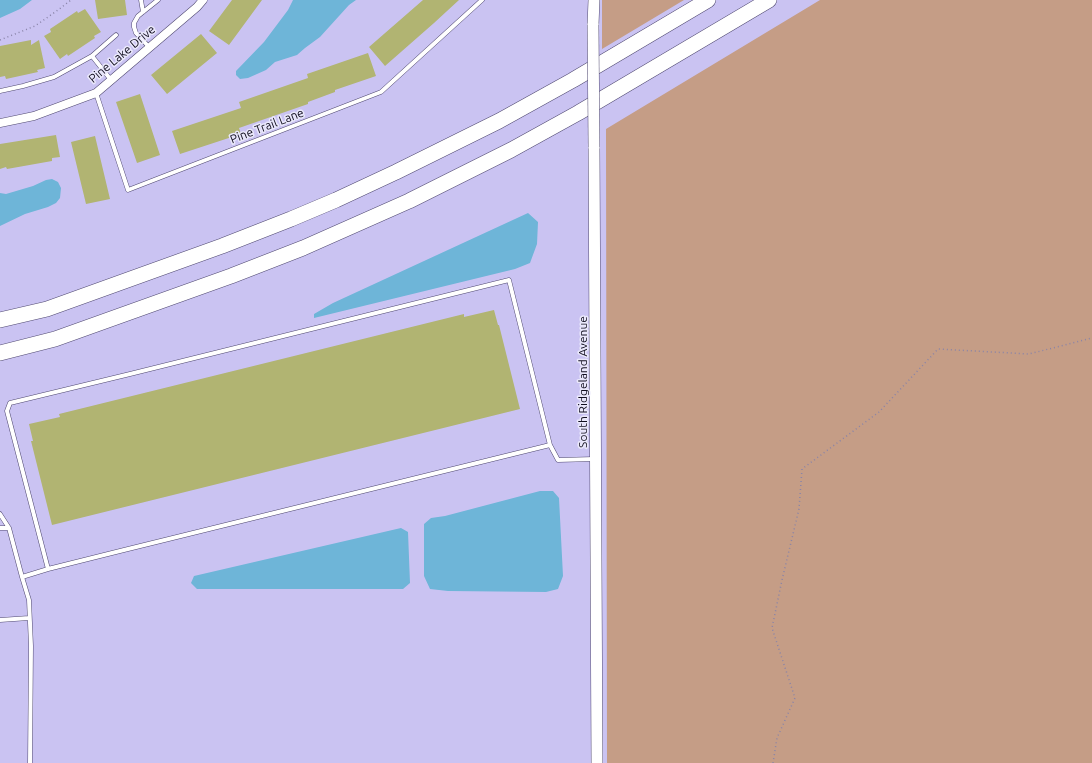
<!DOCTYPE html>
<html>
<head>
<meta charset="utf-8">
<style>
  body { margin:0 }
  canvas { display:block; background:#cac3f2 }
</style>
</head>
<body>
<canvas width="1092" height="763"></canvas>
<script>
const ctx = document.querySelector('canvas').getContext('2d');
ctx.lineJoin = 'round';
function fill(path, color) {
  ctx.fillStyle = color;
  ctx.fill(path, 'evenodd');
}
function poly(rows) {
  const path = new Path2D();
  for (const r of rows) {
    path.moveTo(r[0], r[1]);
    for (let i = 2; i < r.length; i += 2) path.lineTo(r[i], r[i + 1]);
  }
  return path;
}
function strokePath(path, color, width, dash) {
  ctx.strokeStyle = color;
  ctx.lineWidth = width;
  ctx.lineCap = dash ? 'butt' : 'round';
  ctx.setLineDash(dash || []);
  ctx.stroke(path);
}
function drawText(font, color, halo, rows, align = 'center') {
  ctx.font = font + ' Ubuntu,sans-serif';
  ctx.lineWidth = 3;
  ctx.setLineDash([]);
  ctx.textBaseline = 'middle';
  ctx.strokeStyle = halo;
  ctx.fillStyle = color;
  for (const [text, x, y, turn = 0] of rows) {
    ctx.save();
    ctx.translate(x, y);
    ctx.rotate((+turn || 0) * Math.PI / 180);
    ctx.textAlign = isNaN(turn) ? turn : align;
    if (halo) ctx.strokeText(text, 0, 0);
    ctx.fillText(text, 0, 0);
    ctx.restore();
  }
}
const green = poly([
  [602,0,684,0,602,49],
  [820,0,1092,0,1092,763,607,763,606,129]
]);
const water = poly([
  [0,0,32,0,20,9,0,18],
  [293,0,356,0,349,5,320,37,305,48,297,55,275,62,266,70,248,78,240,79,236,75,236,71,264,42,288,10],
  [52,179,58,182,61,188,60,198,56,203,48,207,25,214,0,226,0,193,6,194,33,186,46,180],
  [528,213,538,222,537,244,530,263,515,269,314,318,314,314,333,303],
  [540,491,553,491,559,498,563,576,558,589,546,592,448,591,430,589,424,576,424,524,431,518,445,516],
  [401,528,408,532,410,583,403,589,197,589,191,583,194,576]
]);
const building = poly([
  [95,0,125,0,127,15,98,19],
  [232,0,262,0,229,45,209,31],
  [423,0,459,0,434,23,385,66,369,47],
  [85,9,101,32,94,36,95,38,68,56,67,54,60,59,44,36,51,32,50,29,77,11,78,13],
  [201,34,217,53,167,94,151,75],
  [31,40,31,45,39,40,45,68,37,70,38,72,6,79,5,76,0,77,0,46],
  [368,53,376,76,335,90,335,92,308,102,308,104,239,128,241,134,180,154,172,131,241,108,239,102,308,78,307,74],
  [140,94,160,155,137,163,116,102],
  [56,135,60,157,52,158,52,161,7,169,6,167,0,169,0,144],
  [95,136,110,199,86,204,71,142],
  [494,310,498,325,499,325,520,409,52,525,31,441,33,441,29,424,60,417,59,414,464,314,464,317]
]);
const path = poly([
  [0,40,35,26,58,10,71,0],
  [773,763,777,738,795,698,772,628,782,580,799,509,802,469,879,412,938,349,1029,354,1092,338]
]);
const lane = poly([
  [141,0,143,12],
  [149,47,136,33,134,27,134,23,138,16,158,0],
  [92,56,111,80],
  [0,91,23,86,54,77,92,56,116,35],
  [96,93,128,190,381,92,482,0],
  [550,445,124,550,48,569,7,411,10,403,130,374,509,280,550,445,558,460,594,459],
  [0,514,9,528,22,577,48,569],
  [0,528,9,528],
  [22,577,29,600,31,646,30,763],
  [0,620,29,618]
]);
const street = poly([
  [0,123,34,116,96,93,197,7,203,0]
]);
const secondary = poly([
  [593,25,594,0],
  [594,147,597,763]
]);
const highway = poly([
  [0,320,47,309,222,246,291,219,336,200,396,172,499,121,573,80,708,0],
  [0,353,55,339,231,276,303,248,409,201,511,150,578,113,769,0]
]);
const secondaryBridge = poly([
  [593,25,594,147]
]);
const streetNames = [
  ["Pine Lake Drive",122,54,-40],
  ["Pine Trail Lane",267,126,-21],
  ["South Ridgeland Avenue",583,382,-90]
];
fill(green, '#c59d86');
fill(water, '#6eb5d8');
fill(building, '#b1b472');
strokePath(lane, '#504971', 5);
strokePath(street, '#504971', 9);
strokePath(secondary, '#504971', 12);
strokePath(highway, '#504971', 16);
strokePath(path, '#8984a8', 1.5, [1, 3]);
strokePath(lane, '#fff', 4);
strokePath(street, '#fff', 8);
strokePath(secondary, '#fff', 11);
strokePath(highway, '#fff', 15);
strokePath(secondaryBridge, '#504971', 12, []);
strokePath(secondaryBridge, '#fff', 11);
drawText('12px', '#110e1f', '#eae8fb', streetNames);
</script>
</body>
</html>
